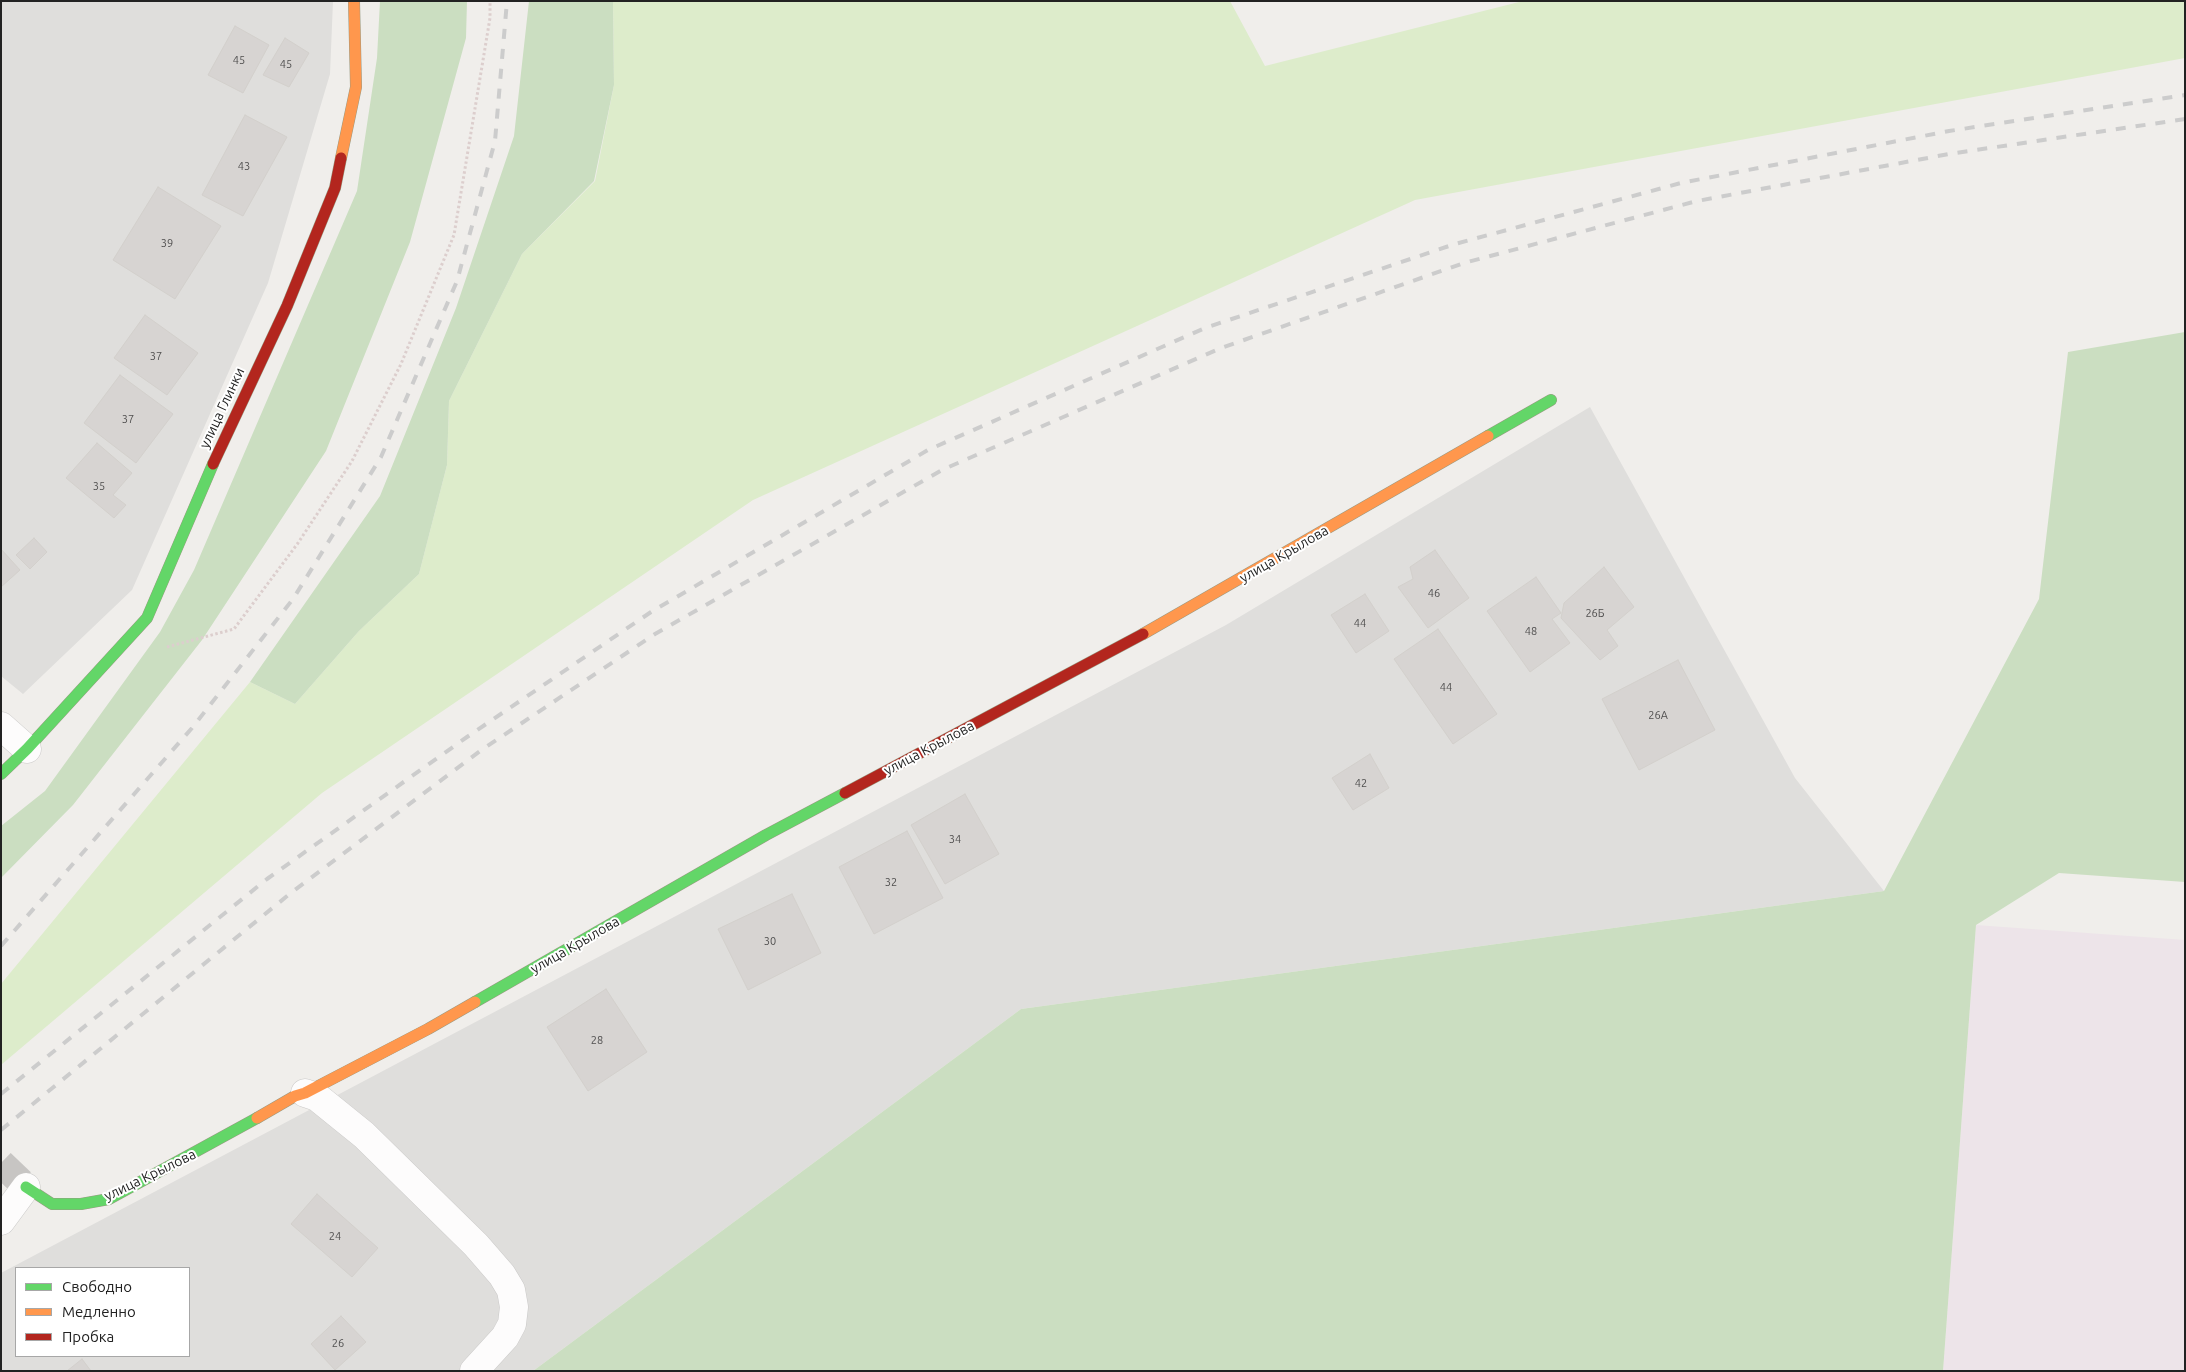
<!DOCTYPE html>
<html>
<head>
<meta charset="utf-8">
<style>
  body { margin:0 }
  #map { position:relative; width:2186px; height:1372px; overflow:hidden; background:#f0eeeb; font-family:Ubuntu,sans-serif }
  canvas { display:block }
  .frame { position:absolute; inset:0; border:2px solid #222; pointer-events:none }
  .legend { position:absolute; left:15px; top:1267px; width:175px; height:90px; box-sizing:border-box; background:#fff; border:1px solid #a7a7a7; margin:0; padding:6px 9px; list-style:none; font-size:15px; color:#222 }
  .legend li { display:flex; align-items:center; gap:10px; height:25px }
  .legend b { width:25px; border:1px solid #a7a7a7 }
</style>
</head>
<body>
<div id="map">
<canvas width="2186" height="1372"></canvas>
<div class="frame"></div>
<ul class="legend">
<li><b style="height:6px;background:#63d668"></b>Свободно</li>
<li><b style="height:6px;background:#ff974d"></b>Медленно</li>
<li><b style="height:6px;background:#b3261e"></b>Пробка</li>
</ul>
</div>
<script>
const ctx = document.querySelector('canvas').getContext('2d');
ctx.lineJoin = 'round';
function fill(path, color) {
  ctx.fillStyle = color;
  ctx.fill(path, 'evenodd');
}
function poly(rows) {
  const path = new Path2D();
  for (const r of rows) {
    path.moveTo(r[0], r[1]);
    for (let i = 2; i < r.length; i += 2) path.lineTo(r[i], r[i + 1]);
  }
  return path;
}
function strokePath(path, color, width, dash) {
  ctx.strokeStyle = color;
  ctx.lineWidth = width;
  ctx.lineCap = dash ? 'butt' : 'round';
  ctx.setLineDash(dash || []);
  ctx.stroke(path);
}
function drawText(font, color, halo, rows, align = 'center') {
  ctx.font = font + ' Ubuntu,sans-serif';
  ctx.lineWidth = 4;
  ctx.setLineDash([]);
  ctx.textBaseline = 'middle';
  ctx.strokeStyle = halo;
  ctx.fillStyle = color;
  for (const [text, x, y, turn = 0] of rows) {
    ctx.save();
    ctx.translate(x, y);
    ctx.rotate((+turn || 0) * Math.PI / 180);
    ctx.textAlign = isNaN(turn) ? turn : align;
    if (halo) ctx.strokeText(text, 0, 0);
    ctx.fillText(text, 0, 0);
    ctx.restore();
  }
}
const residential = poly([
  [1,1,333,1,330,74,268,283,132,590,23,694,1,676],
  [1590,407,1795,778,1884,891,1021,1009,533,1371,1,1371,1,1273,1226,625],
  [16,1268,189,1268,189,1356,16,1356]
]);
const industrial = poly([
  [1976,925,2185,940,2185,1371,1943,1371]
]);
const grass = poly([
  [613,1,1230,1,1265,66,1523,1,2185,1,2185,58,1415,200,753,500,322,793,1,1065,1,984,250,682,295,704,359,631,419,574,447,465,449,401,522,254,595,181,614,85]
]);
const forest = poly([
  [380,1,467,1,466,38,410,242,326,451,202,640,73,805,1,878,1,826,45,791,160,632,194,570,357,191,377,58],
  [529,1,613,1,614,85,594,181,522,254,449,401,447,465,419,574,359,631,295,704,250,682,380,496,456,308,514,136],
  [2185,332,2185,882,2059,873,1976,925,1943,1371,533,1371,1021,1009,1884,891,2039,599,2068,352]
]);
const building = poly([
  [235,26,269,45,243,93,208,75,235,26],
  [285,38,309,53,289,87,263,75,285,38],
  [245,115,287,137,243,216,202,195,245,115],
  [158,187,221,226,175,299,113,260,158,187],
  [145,315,198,353,167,395,114,358,145,315],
  [120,375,173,414,136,463,84,423,120,375],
  [97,443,132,473,113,495,126,505,114,518,66,478,97,443],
  [34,538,47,552,30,569,16,555,34,538],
  [1,549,20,570,1,587,1,549],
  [1435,550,1469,598,1428,628,1398,587,1413,579,1410,567,1435,550],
  [1604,567,1634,607,1607,630,1618,646,1600,660,1561,618,1564,603,1604,567],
  [1536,577,1561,613,1552,619,1570,643,1530,672,1487,611,1536,577],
  [1365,594,1389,631,1356,653,1331,615,1365,594],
  [1438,629,1497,714,1453,744,1394,659,1438,629],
  [1678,660,1715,730,1639,770,1602,699,1678,660],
  [1370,754,1389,788,1353,810,1332,778,1370,754],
  [965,794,999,854,945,884,911,825,965,794],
  [907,831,943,898,874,934,839,867,907,831],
  [792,894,821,953,748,990,718,929,792,894],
  [606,989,647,1052,588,1091,547,1027,606,989],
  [317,1194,378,1248,352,1277,291,1224,317,1194],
  [341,1316,366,1342,335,1370,311,1344,341,1316],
  [82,1359,91,1371,67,1371,82,1359]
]);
const secondaryTunnel = poly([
  [1,1163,26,1187]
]);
const path = poly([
  [167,647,234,629,298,543,352,461,401,364,454,235,490,18,490,1]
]);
const street = poly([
  [1,726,27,749],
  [305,1093,317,1097,364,1135,476,1245,502,1275,511,1290,514,1307,512,1324,505,1337,474,1371],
  [1,1221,26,1187]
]);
const fast = poly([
  [1488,436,1551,400],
  [1,774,27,749,147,618,213,464],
  [475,1002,766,835,845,793],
  [26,1187,52,1204,81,1204,109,1199,257,1118]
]);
const slow = poly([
  [341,158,356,87,354,1],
  [1143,634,1488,436],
  [257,1118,295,1096,305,1093,428,1029,475,1002]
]);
const jam = poly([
  [213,464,287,306,335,188,341,158],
  [845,793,1143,634]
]);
const rail = poly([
  [1,946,192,728,293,599,381,457,457,281,495,141,507,1],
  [1,1094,267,879,467,737,651,612,928,450,1205,328,1455,244,1681,183,1949,131,2185,95],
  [1,1130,292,892,480,751,655,634,942,470,1221,348,1464,263,1697,201,1949,154,2185,119]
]);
const numberNames = [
  ["45",239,60],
  ["45",286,64],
  ["43",244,166],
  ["39",167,243],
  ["37",156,356],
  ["37",128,419],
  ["35",99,486],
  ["46",1434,593],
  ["26Б",1595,613],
  ["44",1360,623],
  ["48",1531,631],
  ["44",1446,687],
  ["26А",1658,715],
  ["42",1361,783],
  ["34",955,839],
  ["32",891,882],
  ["30",770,941],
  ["28",597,1040],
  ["24",335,1236],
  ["26",338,1343]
];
const streetNames = [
  ["улица Глинки",222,408,-65],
  ["улица Крылова",1284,554,-30],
  ["улица Крылова",929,748,-28],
  ["улица Крылова",575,945,-30],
  ["улица Крылова",150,1175,-26]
];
fill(residential, '#dfdedc');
fill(industrial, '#ede4e9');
fill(grass, '#ddeccb');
fill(forest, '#cbdec1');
fill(building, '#d7d4d2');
strokePath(building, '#d3d0cc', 1);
strokePath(secondaryTunnel, '#c7c5c3', 28, [28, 14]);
strokePath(street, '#c9c8c7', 29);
strokePath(fast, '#999a82', 12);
strokePath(slow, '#999a82', 12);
strokePath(jam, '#999a82', 12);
strokePath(path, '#dccecd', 3, [2.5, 2.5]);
strokePath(street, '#fdfcfc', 28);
strokePath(fast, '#63d668', 11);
strokePath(slow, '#ff974d', 11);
strokePath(jam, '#b3261e', 11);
strokePath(rail, '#ccc', 4, [10, 10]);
drawText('11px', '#4f4e4e', null, numberNames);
drawText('14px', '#222', '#fff', streetNames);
</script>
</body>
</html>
